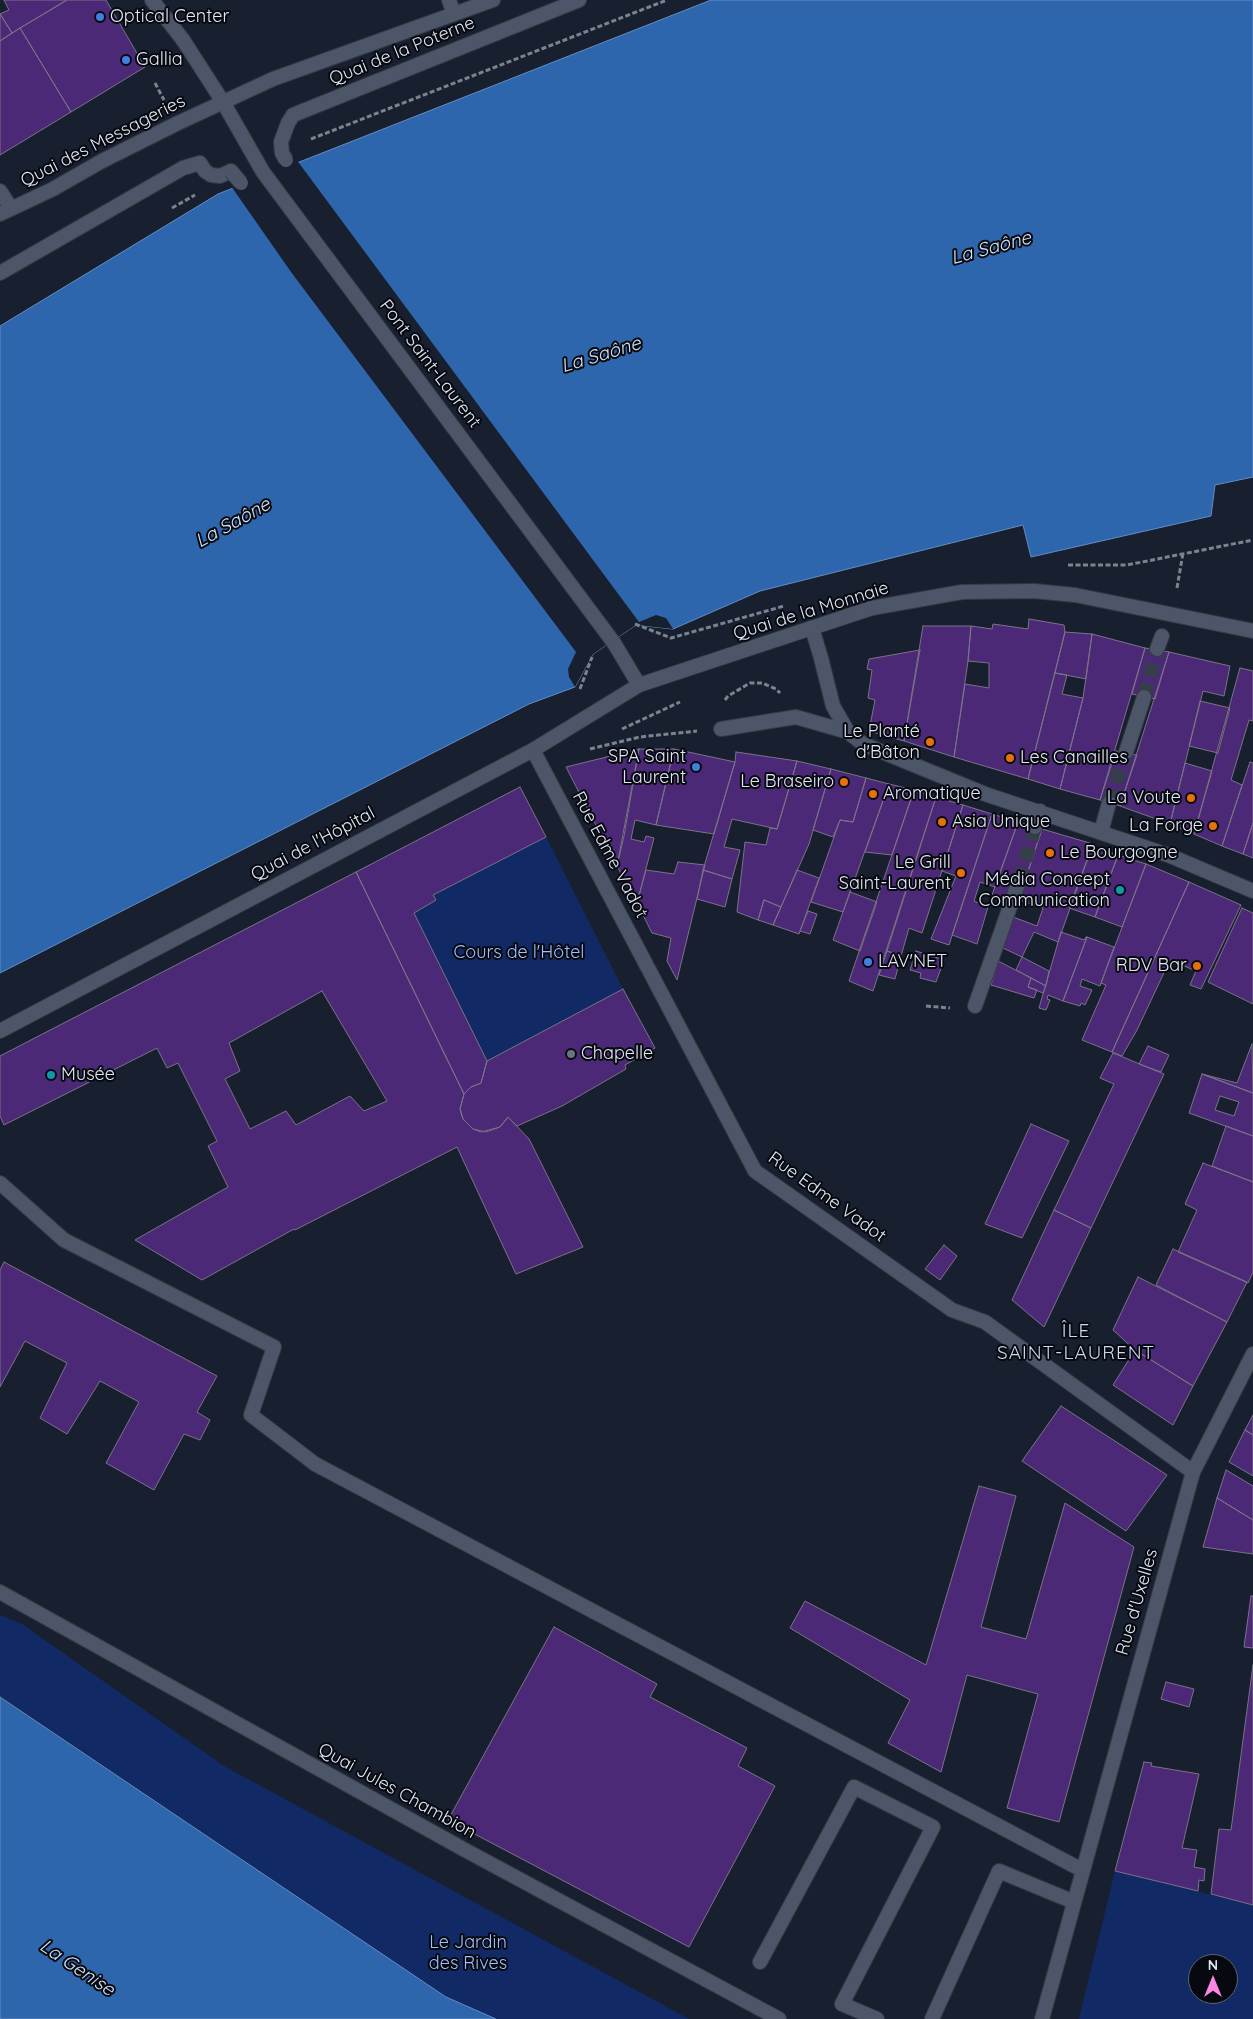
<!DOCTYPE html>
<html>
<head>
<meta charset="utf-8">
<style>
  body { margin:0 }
  #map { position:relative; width:1253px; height:2019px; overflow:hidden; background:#18202f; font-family:Quicksand,sans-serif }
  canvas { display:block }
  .north { position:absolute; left:1188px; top:1954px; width:50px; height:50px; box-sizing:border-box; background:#070910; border:1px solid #5e626a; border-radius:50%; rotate:0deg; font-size:14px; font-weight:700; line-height:20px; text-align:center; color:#e1e7f2 }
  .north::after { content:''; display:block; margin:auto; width:18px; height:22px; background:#fd86e1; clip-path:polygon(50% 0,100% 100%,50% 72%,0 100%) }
</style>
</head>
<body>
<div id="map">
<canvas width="1253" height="2019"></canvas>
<div class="north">N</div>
</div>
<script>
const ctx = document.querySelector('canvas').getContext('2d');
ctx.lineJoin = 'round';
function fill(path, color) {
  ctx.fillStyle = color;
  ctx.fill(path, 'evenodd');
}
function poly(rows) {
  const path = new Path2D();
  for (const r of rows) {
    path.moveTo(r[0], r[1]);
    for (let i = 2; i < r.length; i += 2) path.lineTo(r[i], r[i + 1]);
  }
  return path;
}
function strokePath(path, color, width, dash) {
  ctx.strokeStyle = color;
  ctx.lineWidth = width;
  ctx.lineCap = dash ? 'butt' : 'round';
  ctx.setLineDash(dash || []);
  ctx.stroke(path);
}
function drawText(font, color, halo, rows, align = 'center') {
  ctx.font = font + ' Quicksand,sans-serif';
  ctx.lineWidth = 4;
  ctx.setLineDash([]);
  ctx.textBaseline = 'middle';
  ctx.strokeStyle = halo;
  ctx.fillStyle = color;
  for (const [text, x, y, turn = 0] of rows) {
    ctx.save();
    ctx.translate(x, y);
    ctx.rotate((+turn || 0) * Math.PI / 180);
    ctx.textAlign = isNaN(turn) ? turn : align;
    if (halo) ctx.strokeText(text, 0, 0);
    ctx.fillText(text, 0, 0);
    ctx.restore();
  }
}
const green = poly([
  [546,837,623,989,487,1061,414,913,436,900,433,895],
  [0,1615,22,1624,224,1766,689,2019,496,2019,446,1997,0,1696],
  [1115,1871,1253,1905,1253,2019,1079,2019],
  [1198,1964,1228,1964,1228,1994,1198,1994]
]);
const water = poly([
  [711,0,1253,0,1253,477,1215,485,1211,516,1031,557,1023,525,760,591,673,629,636,625,593,654,575,687,529,704,0,973,0,326,218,194,711,0],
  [0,1697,446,1997,496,2019,0,2019,0,1697]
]);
const pier = poly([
  [296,159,639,622,656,615,666,618,673,629,636,625,593,654,575,687,569,677,568,669,576,652,291,272,231,186]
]);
const building = poly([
  [4,0,67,0,12,33,0,14,9,10,4,0],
  [67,0,106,0,145,67,71,112,20,28,67,0],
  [0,14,12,33,0,41,0,14],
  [20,28,71,112,0,155,0,41,20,28],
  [1029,619,1064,625,1065,632,1028,779,954,757,965,684,989,688,989,663,968,661,971,626,992,629,993,624,1028,629,1029,619],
  [923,626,971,626,968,661,954,757,904,741,923,626],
  [1065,632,1092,634,1086,679,1055,673,1065,632],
  [1092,634,1145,648,1100,800,1060,789,1083,698,1092,634],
  [1145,648,1169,652,1155,699,1132,694,1145,648],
  [920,650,904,741,869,731,875,700,868,698,872,670,867,669,869,659,920,650],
  [1169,652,1230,666,1224,696,1203,691,1170,824,1120,806,1169,652],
  [1240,668,1253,671,1253,721,1249,720,1231,780,1242,785,1222,846,1194,834,1240,668],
  [1055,673,1067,675,1062,694,1083,698,1060,789,1028,779,1055,673],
  [1200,701,1230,708,1218,753,1189,746,1200,701],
  [639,749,674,749,656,825,635,820,631,839,644,842,646,836,654,838,637,903,617,866,639,749],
  [639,749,624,836,617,866,566,767,639,749],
  [674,749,735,762,714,834,656,825,674,749],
  [1116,751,1137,755,1120,806,1100,800,1116,751],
  [736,752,797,761,777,829,732,819,724,847,740,850,732,879,703,870,735,762,736,752],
  [797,761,831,769,809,844,781,907,764,900,758,920,737,912,745,842,766,845,770,828,777,829,797,761],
  [1250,762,1253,763,1253,823,1243,854,1222,846,1250,762],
  [1185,763,1212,771,1194,834,1170,824,1185,763],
  [831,769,866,778,853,822,840,820,833,837,813,830,831,769],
  [866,778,889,784,843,912,811,902,840,820,853,822,866,778],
  [889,784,914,790,892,855,865,852,889,784],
  [520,787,546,837,433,895,436,900,414,913,487,1061,481,1083,471,1087,464,1094,356,872,520,787],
  [914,790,936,797,873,991,849,981,914,790],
  [936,797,963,805,922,933,909,928,901,956,887,951,936,797],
  [963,805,992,814,949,945,931,939,956,876,942,871,963,805],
  [992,814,1018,822,995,887,980,882,974,901,988,907,977,944,952,935,992,814],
  [1018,822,1042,829,1024,883,1006,900,992,895,1018,822],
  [1253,823,1253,858,1243,854,1253,823],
  [1042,829,1093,844,1058,942,1034,932,1022,957,1003,948,1013,917,1037,926,1043,908,1019,900,1042,829],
  [1092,847,1118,855,1095,917,1069,908,1092,847],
  [1118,855,1146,864,1122,927,1095,917,1118,855],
  [678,862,705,865,677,980,667,961,671,938,652,933,637,903,646,870,674,874,678,862],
  [1146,864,1189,882,1112,1052,1082,1040,1106,985,1101,983,1146,864],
  [703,870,732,879,725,907,697,899,703,870],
  [797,870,819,878,799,934,773,925,797,870],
  [356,872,464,1094,460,1109,463,1119,473,1129,486,1132,500,1127,508,1117,529,1139,583,1247,516,1274,457,1147,295,1230,294,1229,202,1280,135,1240,228,1187,208,1146,217,1141,178,1063,167,1068,157,1048,4,1125,0,1116,0,1056,356,872],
  [322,991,387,1101,364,1111,350,1096,296,1125,286,1111,250,1129,225,1079,240,1071,229,1043,322,991],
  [1189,882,1241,905,1240,907,1201,989,1190,985,1196,971,1170,960,1137,1030,1122,1056,1112,1052,1189,882],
  [850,892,877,902,860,951,833,940,850,892],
  [764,900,781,907,773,925,758,920,764,900],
  [1242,908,1253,913,1253,1004,1208,982,1242,908],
  [808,911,817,914,810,934,800,931,808,911],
  [1061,932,1084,940,1086,937,1087,937,1063,1001,1048,995,1047,999,1050,1000,1046,1010,1039,1008,1061,932],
  [1087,937,1114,947,1100,986,1082,979,1080,986,1092,990,1085,1005,1081,1003,1080,1006,1063,1001,1087,937],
  [887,951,901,956,895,979,879,975,887,951],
  [916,951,944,960,936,982,920,978,921,973,910,970,916,951],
  [1022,957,1049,971,1046,986,1016,970,1022,957],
  [998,961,1031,978,1028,987,1037,990,1034,998,991,985,998,961],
  [1031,978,1046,986,1043,993,1028,987,1031,978],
  [623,989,655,1048,625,1065,626,1069,562,1106,517,1126,508,1117,500,1127,481,1132,473,1129,463,1119,460,1109,464,1094,471,1087,481,1083,487,1061,623,989],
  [1252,1044,1253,1093,1202,1074,1237,1083,1252,1044],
  [1148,1046,1169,1055,1161,1072,1139,1064,1148,1046],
  [1113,1053,1164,1074,1091,1228,1054,1210,1114,1084,1100,1078,1113,1053],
  [1202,1074,1253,1093,1253,1136,1189,1113,1202,1074],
  [1220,1096,1239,1102,1234,1116,1215,1110,1220,1096],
  [1031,1124,1069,1141,1022,1238,985,1224,1031,1124],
  [1226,1126,1253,1136,1253,1182,1212,1166,1226,1126],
  [1203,1163,1253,1182,1253,1272,1248,1283,1178,1252,1197,1210,1185,1204,1203,1163],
  [1054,1210,1091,1228,1044,1327,1012,1300,1054,1210],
  [944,1245,957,1256,940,1280,925,1269,944,1245],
  [1173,1249,1247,1282,1227,1322,1156,1285,1173,1249],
  [4,1262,217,1376,197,1412,210,1420,200,1440,184,1434,154,1490,106,1463,139,1402,100,1381,67,1434,40,1418,67,1363,25,1341,0,1387,0,1270,4,1262],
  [1138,1277,1227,1322,1193,1386,1135,1350,1113,1330,1138,1277],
  [1135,1350,1193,1386,1173,1425,1113,1385,1135,1350],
  [1061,1406,1167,1475,1126,1531,1022,1461,1061,1406],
  [1253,1415,1253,1435,1245,1430,1253,1415],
  [1245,1430,1253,1435,1253,1476,1229,1462,1245,1430],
  [1226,1470,1253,1486,1253,1520,1217,1498,1226,1470],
  [979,1486,1016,1496,981,1627,1026,1639,1065,1503,1134,1547,1059,1822,1007,1808,1038,1694,967,1675,941,1772,888,1743,910,1700,790,1628,805,1601,926,1665,979,1486],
  [1217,1498,1253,1520,1253,1554,1203,1547,1217,1498],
  [1251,1596,1253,1596,1253,1648,1244,1647,1251,1596],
  [554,1627,657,1684,650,1697,747,1748,738,1766,775,1786,689,1947,448,1820,554,1627],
  [1253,1665,1253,1905,1211,1894,1219,1829,1231,1830,1253,1665],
  [1166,1682,1194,1689,1189,1707,1161,1699,1166,1682],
  [1144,1762,1152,1763,1151,1766,1199,1774,1182,1848,1197,1850,1194,1867,1205,1869,1204,1881,1199,1880,1198,1891,1115,1871,1144,1762]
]);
const pedestrianTunnel = poly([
  [1144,697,1157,649],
  [1109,803,1126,752],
  [1019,881,1035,827]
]);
const path = poly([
  [155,83,164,100],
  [311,139,667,0],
  [172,208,195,195],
  [1068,565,1127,565,1253,540],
  [1177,588,1183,553],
  [635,624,671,638,784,606],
  [580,689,592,657],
  [725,700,728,696,750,683,762,683,776,689,780,693],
  [622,729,680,702],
  [590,749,640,737,697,731],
  [926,1006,950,1008]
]);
const service = poly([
  [0,1183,64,1240,274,1347,251,1415,315,1464,1082,1870],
  [760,1962,854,1787,933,1827,842,2004,877,2019],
  [932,2019,999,1871,1074,1902]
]);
const pedestrian = poly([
  [152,0,183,40],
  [281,142,288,123,293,115,579,0],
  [0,273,183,168,200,163,205,171,211,175,220,176,231,171],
  [812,628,821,658,833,706,848,732],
  [1157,649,1162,636],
  [721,729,796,717,848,732,863,744,985,794,1168,855,1253,891],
  [1126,752,1144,697],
  [1035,827,1040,811],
  [1101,832,1109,803],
  [975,1006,1019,881]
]);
const minor = poly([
  [449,0,454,14],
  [183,40,223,102],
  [0,191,11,208],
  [533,750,755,1171,952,1310,985,1322,1193,1472],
  [0,1031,533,750,639,685],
  [0,1592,465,1850,779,2019],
  [1042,2019,1193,1472,1253,1354]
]);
const secondary = poly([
  [223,102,255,158],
  [0,214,53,189,102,161,178,123,273,79,493,0],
  [614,643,639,685,872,608,962,592,1034,591,1075,595,1253,631]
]);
const pedestrianBridge = poly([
  [281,142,282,153,286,160],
  [231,171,241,183]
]);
const secondaryBridge = poly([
  [255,158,263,172,614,643]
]);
const markers = [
  [100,17,5,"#3f7fe0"],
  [126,60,5,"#3f7fe0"],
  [930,742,5,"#e8710a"],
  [1010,758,5,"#e8710a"],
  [696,767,5,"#3f7fe0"],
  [844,782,5,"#e8710a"],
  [873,794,5,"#e8710a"],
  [1191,798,5,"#e8710a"],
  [942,822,5,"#e8710a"],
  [1213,826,5,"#e8710a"],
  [1050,853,5,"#e8710a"],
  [961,873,5,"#e8710a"],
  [1120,890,5,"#0f9aa8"],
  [868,962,5,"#3f7fe0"],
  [1197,966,5,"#e8710a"],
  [571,1054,5,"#6b7280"],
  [51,1075,5,"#0f9aa8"]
];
const poiNames = [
  ["Optical Center",110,17],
  ["Gallia",136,60],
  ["Le Planté",920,732,"right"],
  ["d'Bâton",920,753,"right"],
  ["SPA Saint",686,757,"right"],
  ["Laurent",686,778,"right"],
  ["Les Canailles",1020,758],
  ["Le Braseiro",834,782,"right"],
  ["Aromatique",883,794],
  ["La Voute",1181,798,"right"],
  ["Asia Unique",952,822],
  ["La Forge",1203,826,"right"],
  ["Le Bourgogne",1060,853],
  ["Le Grill",951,863,"right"],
  ["Saint-Laurent",951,884,"right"],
  ["Média Concept",1110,880,"right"],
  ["Communication",1110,901,"right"],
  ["LAV'NET",878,962],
  ["RDV Bar",1187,966,"right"],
  ["Chapelle",581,1054],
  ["Musée",61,1075]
];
const streetNames = [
  ["Quai de la Poterne",402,51,-22],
  ["Quai des Messageries",103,141,-27],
  ["Pont Saint-Laurent",430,364,53],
  ["Quai de la Monnaie",811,611,-17],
  ["Quai de l'Hôpital",313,844,-28],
  ["Rue Edme Vadot",610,855,62],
  ["Rue Edme Vadot",827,1197,36],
  ["Rue d'Uxelles",1137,1602,-74],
  ["Quai Jules Chambion",397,1791,29]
];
const parkNames = [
  ["Cours de l'Hôtel",519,953],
  ["Le Jardin",468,1943],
  ["des Rives",468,1964]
];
const waterNames = [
  ["La Saône",991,248,-15],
  ["La Saône",601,355,-17],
  ["La Saône",233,523,-29],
  ["La Genise",77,1968,34]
];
const neighbourhoodNames = [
  ["ÎLE",1076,1331],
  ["SAINT-LAURENT",1076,1353]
];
fill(green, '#112a65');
fill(water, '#2e66ad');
strokePath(water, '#648dc2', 1);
fill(pier, '#18202f');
fill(building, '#4b2976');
strokePath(building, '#7a7387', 1);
strokePath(pedestrianTunnel, '#363e4c', 14, [14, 7]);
strokePath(service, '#353a46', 16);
strokePath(pedestrian, '#353a46', 16);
strokePath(minor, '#353a46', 16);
strokePath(secondary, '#353a46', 16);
strokePath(path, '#7c8390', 3, [5, 2.5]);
strokePath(service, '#4d5668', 14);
strokePath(pedestrian, '#4d5668', 14);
strokePath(minor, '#4d5668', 14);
strokePath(secondary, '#4d5668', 14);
strokePath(pedestrianBridge, '#353a46', 16, []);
strokePath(secondaryBridge, '#353a46', 16, []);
strokePath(pedestrianBridge, '#4d5668', 14);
strokePath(secondaryBridge, '#4d5668', 14);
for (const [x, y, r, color] of markers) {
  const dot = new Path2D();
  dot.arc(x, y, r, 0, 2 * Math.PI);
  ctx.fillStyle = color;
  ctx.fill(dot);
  strokePath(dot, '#070910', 2);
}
drawText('18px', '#e1e7f2', '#070910', poiNames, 'left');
drawText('18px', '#e1e7f2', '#070910', streetNames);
drawText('18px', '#a0bffd', '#070910', parkNames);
drawText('italic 19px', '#d2e1f5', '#070910', waterNames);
ctx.letterSpacing = '1px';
drawText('19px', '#ced9ee', '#070910', neighbourhoodNames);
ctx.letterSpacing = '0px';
</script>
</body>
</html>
